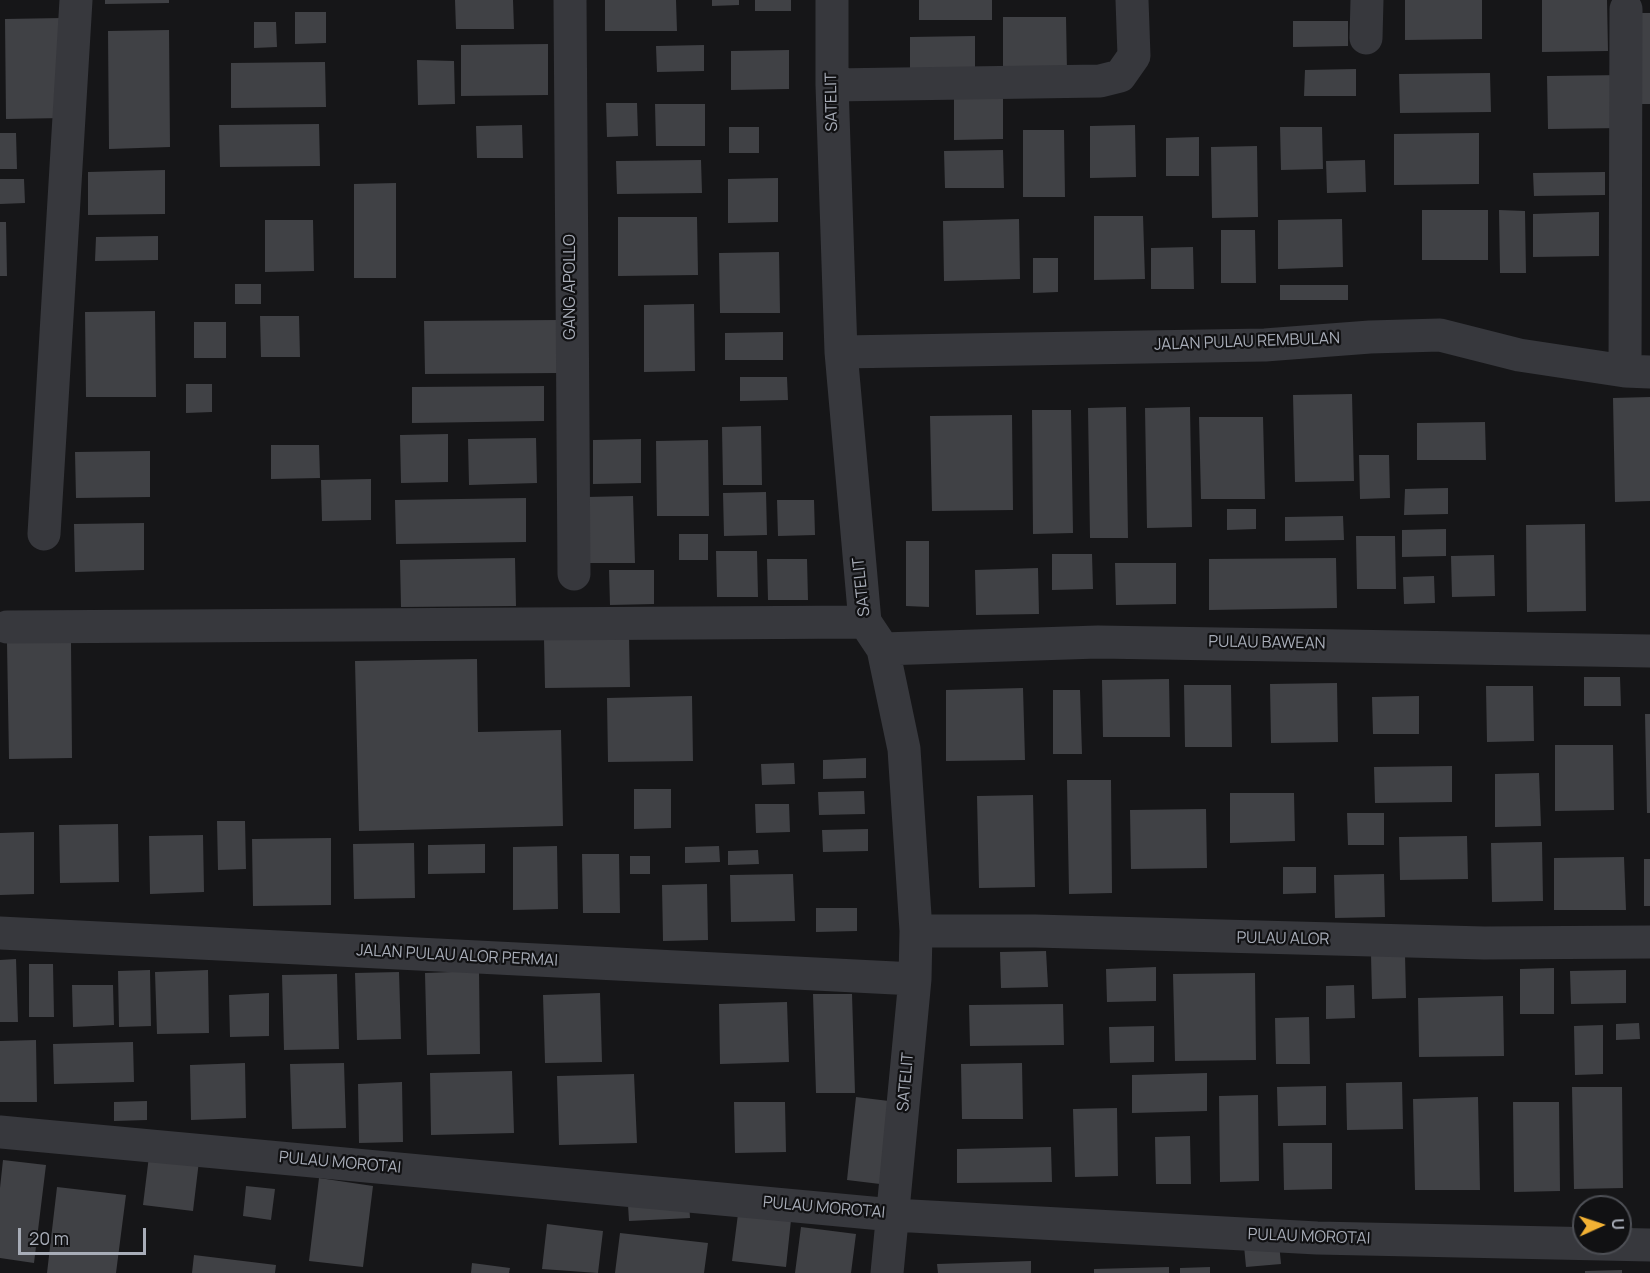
<!DOCTYPE html>
<html>
<head>
<meta charset="utf-8">
<style>
  body { margin:0 }
  #map { position:relative; width:1650px; height:1273px; overflow:hidden; background:#161618; font-family:Manrope,sans-serif }
  canvas { display:block }
  .north { position:absolute; left:1572px; top:1195px; width:60px; height:60px; box-sizing:border-box; background:#111113; border:2px solid #4d4f55; border-radius:50%; rotate:87deg; font-size:16px; font-weight:700; line-height:24px; text-align:center; color:#a8adb8 }
  .north::after { content:''; display:block; margin:auto; width:21px; height:27px; background:#f2b134; clip-path:polygon(50% 0,100% 100%,50% 72%,0 100%) }
  .scale { position:absolute; left:18px; top:1228px; width:128px; height:27px; box-sizing:border-box; border:3px solid #a8adb8; border-top:0; padding-left:8px; font-size:18px; line-height:21px; white-space:nowrap; color:#a8adb8; -webkit-text-stroke:4px #111113; paint-order:stroke }
</style>
</head>
<body>
<div id="map">
<canvas width="1650" height="1273"></canvas>
<div class="north">U</div>
<div class="scale">20 m</div>
</div>
<script>
const ctx = document.querySelector('canvas').getContext('2d');
ctx.lineJoin = 'round';
function fill(path, color) {
  ctx.fillStyle = color;
  ctx.fill(path, 'evenodd');
}
function poly(rows) {
  const path = new Path2D();
  for (const r of rows) {
    path.moveTo(r[0], r[1]);
    for (let i = 2; i < r.length; i += 2) path.lineTo(r[i], r[i + 1]);
  }
  return path;
}
function strokePath(path, color, width, dash) {
  ctx.strokeStyle = color;
  ctx.lineWidth = width;
  ctx.lineCap = dash ? 'butt' : 'round';
  ctx.setLineDash(dash || []);
  ctx.stroke(path);
}
function drawText(font, color, halo, rows, align = 'center') {
  ctx.font = font + ' Manrope,sans-serif';
  ctx.lineWidth = 4.5;
  ctx.setLineDash([]);
  ctx.textBaseline = 'middle';
  ctx.strokeStyle = halo;
  ctx.fillStyle = color;
  for (const [text, x, y, turn = 0] of rows) {
    ctx.save();
    ctx.translate(x, y);
    ctx.rotate((+turn || 0) * Math.PI / 180);
    ctx.textAlign = isNaN(turn) ? turn : align;
    if (halo) ctx.strokeText(text, 0, 0);
    ctx.fillText(text, 0, 0);
    ctx.restore();
  }
}
const building = poly([
  [105,0,169,0,169,3,105,4],
  [455,0,513,0,514,29,456,29],
  [605,0,676,0,677,31,605,31],
  [712,0,739,0,739,5,712,6],
  [755,0,791,0,791,11,755,11],
  [919,0,992,0,992,20,919,20],
  [1405,0,1482,0,1482,39,1405,40],
  [1542,0,1607,0,1608,51,1542,52],
  [295,12,326,12,326,43,295,44],
  [1635,13,1650,13,1650,104,1636,104],
  [1003,17,1066,17,1067,72,1003,73],
  [62,18,64,118,6,119,5,19],
  [1293,21,1348,21,1348,46,1293,47],
  [254,22,276,22,277,47,254,48],
  [169,30,170,147,109,149,108,31],
  [975,36,975,69,910,70,910,37],
  [548,44,548,95,461,96,461,45],
  [704,45,704,71,657,72,656,46],
  [789,50,789,89,731,90,731,51],
  [417,60,454,61,455,104,418,105],
  [325,62,326,107,231,108,231,63],
  [1356,69,1356,96,1304,96,1305,70],
  [1490,73,1491,112,1400,113,1399,74],
  [1623,75,1623,128,1548,129,1547,76],
  [1003,97,1003,139,954,140,954,98],
  [606,103,637,103,638,136,607,137],
  [655,104,705,104,705,146,656,146],
  [319,124,320,166,220,167,219,125],
  [522,125,523,158,477,158,476,126],
  [1135,125,1136,177,1090,178,1090,126],
  [729,127,759,127,759,153,729,153],
  [1280,127,1322,127,1323,169,1281,170],
  [1023,130,1064,130,1065,197,1023,197],
  [0,133,16,133,17,169,0,169],
  [1479,133,1479,184,1394,185,1394,134],
  [1199,137,1199,176,1166,176,1166,138],
  [1257,146,1258,217,1212,218,1211,147],
  [1003,150,1004,188,945,188,944,151],
  [701,160,702,193,617,194,616,161],
  [1365,160,1366,192,1327,193,1326,161],
  [165,170,165,214,88,215,88,172],
  [1605,172,1605,195,1534,196,1533,173],
  [778,178,778,222,728,223,728,179],
  [0,179,24,179,25,203,0,204],
  [396,183,396,278,354,278,354,184],
  [1422,210,1488,210,1488,260,1422,260],
  [1499,210,1525,211,1526,273,1500,273],
  [1599,212,1599,256,1533,257,1533,214],
  [1094,216,1143,216,1145,279,1094,280],
  [618,217,697,217,698,275,618,276],
  [1019,219,1020,279,944,281,943,221],
  [1342,219,1343,267,1278,269,1278,220],
  [265,220,313,220,314,271,265,272],
  [0,222,6,222,7,276,0,276],
  [1221,230,1255,230,1256,283,1221,283],
  [158,236,158,260,95,261,96,237],
  [1193,247,1194,289,1151,289,1151,248],
  [779,252,780,313,720,313,719,253],
  [1033,258,1058,258,1058,292,1033,293],
  [235,284,261,284,261,304,235,304],
  [1280,285,1348,285,1348,300,1280,300],
  [694,304,695,371,644,372,644,305],
  [155,311,156,397,86,397,85,312],
  [260,316,299,316,300,357,261,357],
  [558,320,558,373,425,374,424,321],
  [194,322,226,322,226,358,194,358],
  [783,332,783,360,725,360,725,333],
  [740,377,787,377,788,400,740,401],
  [186,384,212,384,212,412,186,413],
  [544,386,544,421,412,423,412,387],
  [1352,394,1354,481,1295,482,1293,395],
  [1650,397,1650,501,1615,502,1613,398],
  [1126,407,1128,538,1090,538,1088,408],
  [1190,407,1192,527,1147,528,1145,408],
  [1032,410,1071,410,1073,533,1033,534],
  [1012,415,1013,510,932,511,930,416],
  [1199,417,1263,417,1265,499,1201,499],
  [1485,422,1486,460,1417,460,1417,423],
  [761,426,762,485,723,485,722,427],
  [448,434,448,482,401,483,400,435],
  [536,438,537,483,469,485,468,439],
  [641,439,641,483,593,484,593,440],
  [708,440,709,516,657,516,656,441],
  [271,445,319,445,320,478,271,479],
  [150,451,150,497,76,498,75,452],
  [1359,455,1389,455,1390,498,1360,499],
  [371,479,371,520,322,521,321,480],
  [1448,488,1448,514,1404,515,1405,489],
  [766,492,767,535,724,536,723,493],
  [633,496,635,563,588,563,586,497],
  [526,498,526,542,396,544,395,500],
  [777,500,814,500,815,535,778,536],
  [1227,509,1256,509,1256,529,1227,530],
  [1343,516,1344,540,1285,541,1285,517],
  [144,523,144,570,75,572,74,524],
  [1585,524,1586,611,1527,612,1526,525],
  [1446,529,1446,556,1402,557,1402,530],
  [679,534,708,534,708,560,679,560],
  [1356,536,1395,536,1396,589,1357,589],
  [906,541,929,541,929,607,906,606],
  [716,551,757,551,758,597,717,597],
  [1052,554,1092,554,1093,589,1052,590],
  [1494,555,1495,596,1452,597,1451,556],
  [515,558,516,606,401,607,400,560],
  [1336,558,1337,608,1209,610,1209,559],
  [767,559,807,559,808,600,768,600],
  [1115,563,1176,563,1176,604,1116,605],
  [1038,568,1039,614,976,615,975,570],
  [609,570,654,570,654,604,610,605],
  [1434,576,1435,603,1404,604,1403,577],
  [629,637,630,687,545,688,544,639],
  [71,642,72,758,9,759,7,643],
  [477,659,478,732,561,730,563,826,359,831,355,661],
  [1584,677,1620,677,1621,706,1584,706],
  [1169,679,1170,737,1103,737,1102,680],
  [1337,683,1338,742,1271,743,1270,684],
  [1184,685,1231,685,1232,747,1185,747],
  [1486,686,1533,686,1534,741,1487,742],
  [1023,688,1025,760,946,761,946,690],
  [1053,690,1080,690,1082,754,1053,754],
  [692,696,693,761,608,762,607,698],
  [1419,696,1419,734,1373,734,1372,697],
  [1645,714,1650,714,1650,813,1647,813],
  [1555,745,1613,745,1614,810,1555,811],
  [866,758,866,778,823,779,823,760],
  [794,763,795,784,762,785,761,764],
  [1452,766,1452,802,1375,803,1374,767],
  [1539,773,1541,826,1495,827,1495,774],
  [1067,780,1111,780,1112,893,1069,894],
  [634,789,671,789,671,828,634,829],
  [864,791,865,814,819,815,818,792],
  [1230,793,1294,793,1295,841,1230,843],
  [1033,795,1035,887,979,888,977,796],
  [755,804,789,804,790,832,756,833],
  [1206,809,1207,868,1131,869,1130,810],
  [1347,813,1384,813,1384,845,1348,845],
  [217,821,245,821,246,869,218,870],
  [118,824,119,882,60,883,59,825],
  [868,829,868,851,823,852,822,830],
  [34,832,34,894,0,895,0,833],
  [203,835,204,892,150,894,149,836],
  [1467,836,1468,879,1400,880,1399,837],
  [331,838,331,905,253,906,252,839],
  [1542,842,1543,901,1492,902,1491,843],
  [414,843,415,898,354,899,353,844],
  [485,844,485,873,428,874,428,845],
  [557,846,558,909,513,910,513,847],
  [719,846,720,862,685,863,685,847],
  [758,850,759,864,728,865,728,851],
  [582,854,619,854,620,913,583,913],
  [630,856,650,856,650,874,630,874],
  [1624,857,1626,910,1554,910,1554,858],
  [1644,859,1650,859,1650,906,1644,906],
  [1283,867,1316,867,1316,893,1283,894],
  [793,874,795,921,731,922,730,875],
  [1384,874,1385,917,1335,918,1334,875],
  [707,884,708,940,663,941,662,885],
  [816,908,857,908,857,931,816,932],
  [1046,951,1048,987,1001,988,1000,952],
  [1371,954,1405,954,1406,998,1372,999],
  [16,959,18,1022,0,1022,0,960],
  [29,964,53,964,54,1017,29,1017],
  [1156,967,1156,1001,1107,1002,1106,969],
  [1554,968,1554,1014,1520,1014,1520,969],
  [150,970,151,1026,119,1027,118,971],
  [208,970,209,1033,157,1034,155,972],
  [1626,970,1626,1003,1571,1004,1570,971],
  [479,971,480,1054,427,1055,425,973],
  [399,972,401,1039,357,1040,355,973],
  [1255,973,1256,1060,1175,1061,1173,974],
  [337,974,339,1049,284,1050,282,975],
  [72,985,113,985,114,1025,73,1027],
  [1354,985,1355,1018,1326,1019,1326,986],
  [269,993,269,1036,230,1037,229,995],
  [600,993,602,1062,545,1063,543,995],
  [813,994,852,994,855,1093,816,1093],
  [1503,996,1504,1056,1419,1057,1418,998],
  [787,1002,789,1062,720,1064,719,1004],
  [1063,1004,1064,1045,970,1046,969,1005],
  [1309,1017,1310,1064,1276,1064,1275,1018],
  [1639,1023,1640,1039,1616,1040,1616,1024],
  [1603,1025,1603,1074,1575,1075,1574,1026],
  [1154,1026,1154,1062,1110,1063,1109,1027],
  [36,1040,37,1102,0,1102,0,1041],
  [133,1042,134,1082,54,1084,53,1044],
  [245,1063,246,1118,191,1120,190,1065],
  [344,1063,346,1128,292,1129,290,1064],
  [1022,1063,1023,1119,962,1119,961,1064],
  [512,1071,514,1133,431,1135,430,1073],
  [1207,1073,1207,1111,1132,1113,1132,1075],
  [634,1074,637,1143,559,1145,557,1076],
  [402,1082,403,1142,359,1143,358,1084],
  [1402,1082,1403,1129,1347,1130,1346,1083],
  [1326,1086,1326,1125,1278,1126,1277,1087],
  [1572,1087,1622,1087,1623,1188,1574,1189],
  [1258,1095,1259,1181,1220,1182,1219,1096],
  [856,1097,889,1101,880,1184,847,1180],
  [1478,1097,1480,1190,1415,1190,1413,1099],
  [147,1101,147,1120,114,1121,114,1102],
  [734,1102,785,1102,786,1152,735,1153],
  [1513,1102,1559,1102,1560,1191,1514,1192],
  [1117,1108,1118,1176,1075,1177,1073,1109],
  [1190,1136,1191,1184,1156,1184,1155,1137],
  [1283,1143,1332,1143,1332,1189,1284,1190],
  [1051,1147,1052,1182,957,1183,957,1149],
  [149,1156,199,1161,193,1211,143,1205],
  [3,1160,46,1165,34,1263,0,1258,0,1188],
  [319,1178,373,1186,363,1267,309,1261],
  [246,1186,275,1189,271,1220,243,1216],
  [57,1187,126,1195,116,1273,47,1273],
  [689,1202,690,1218,629,1221,628,1205],
  [738,1214,791,1220,786,1267,732,1261],
  [547,1224,603,1231,598,1273,542,1269],
  [801,1227,856,1234,851,1273,795,1273],
  [620,1233,708,1243,704,1273,615,1273],
  [1279,1243,1281,1264,1246,1267,1244,1246],
  [194,1255,276,1265,275,1273,192,1273],
  [1031,1261,1031,1273,938,1273,937,1264],
  [472,1263,510,1268,509,1273,471,1273],
  [1169,1267,1169,1273,1094,1273,1094,1269],
  [1210,1267,1210,1273,1180,1273,1180,1268],
  [1622,1270,1622,1273,1585,1273,1585,1271]
]);
const street = poly([
  [570,0,574,574],
  [832,0,832,85,841,352,865,622,883,649,904,749,916,931,915,979,887,1273],
  [1366,38,1367,0],
  [832,85,1100,81,1120,76,1134,56,1132,0],
  [841,352,1265,345,1370,337,1440,335,1519,355,1625,371,1650,372],
  [1625,371,1626,9],
  [44,534,76,0],
  [7,627,865,622],
  [883,649,1098,642,1650,651],
  [916,931,1035,931,1484,943,1650,942],
  [0,933,915,979],
  [0,1132,893,1215,1317,1238,1650,1245]
]);
const streetNames = [
  ["SATELIT",832,102,-91],
  ["GANG APOLLO",571,287,-90],
  ["JALAN PULAU REMBULAN",1247,342,-2],
  ["SATELIT",862,587,-96],
  ["PULAU BAWEAN",1267,643,1],
  ["PULAU ALOR",1283,939,1],
  ["JALAN PULAU ALOR PERMAI",457,956,3],
  ["SATELIT",906,1082,-85],
  ["PULAU MOROTAI",340,1163,5],
  ["PULAU MOROTAI",824,1208,5],
  ["PULAU MOROTAI",1309,1237,2]
];
fill(building, '#404145');
strokePath(street, '#37383d', 33);
drawText('16px', '#a8adb8', '#111113', streetNames);
</script>
</body>
</html>
